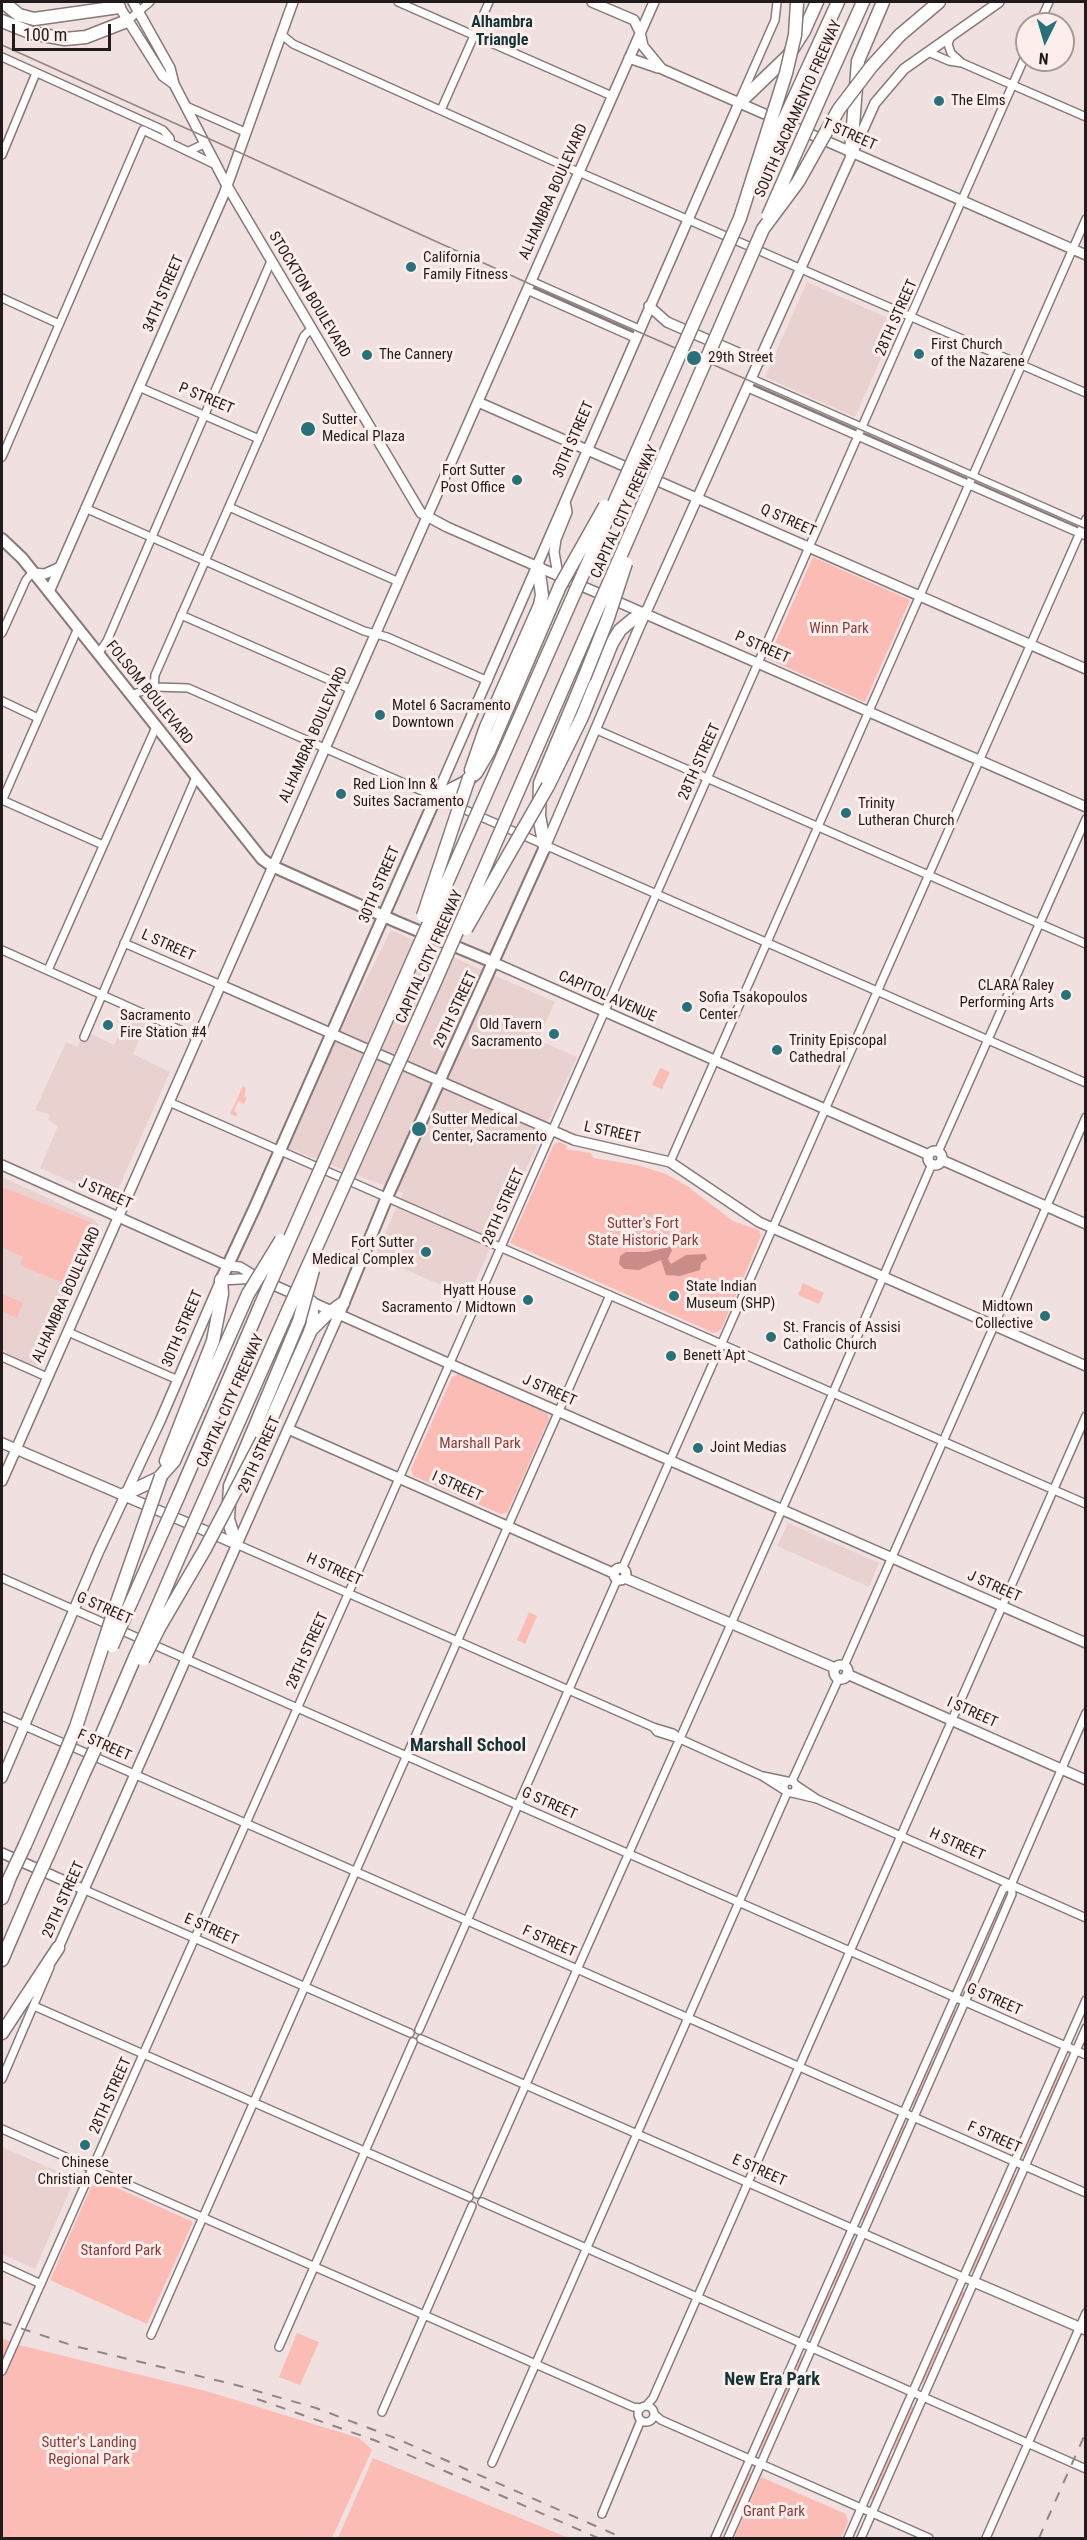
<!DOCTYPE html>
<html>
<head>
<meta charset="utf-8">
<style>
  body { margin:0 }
  #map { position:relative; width:1087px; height:2540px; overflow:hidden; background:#f0e0df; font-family:"Roboto Condensed",sans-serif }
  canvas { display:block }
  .frame { position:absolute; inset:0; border:3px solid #211c1b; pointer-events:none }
  .north { position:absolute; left:1015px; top:12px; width:60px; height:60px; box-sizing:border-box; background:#fdeeec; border:2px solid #a59a98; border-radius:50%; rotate:185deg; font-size:16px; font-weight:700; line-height:24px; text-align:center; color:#211c1b }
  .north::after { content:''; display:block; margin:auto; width:21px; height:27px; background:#277178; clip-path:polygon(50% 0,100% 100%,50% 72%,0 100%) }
  .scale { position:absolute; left:12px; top:24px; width:99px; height:27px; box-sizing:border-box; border:3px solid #211c1b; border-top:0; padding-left:8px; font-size:18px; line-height:21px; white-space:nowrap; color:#211c1b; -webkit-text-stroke:4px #fdeeec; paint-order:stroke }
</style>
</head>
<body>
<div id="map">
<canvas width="1087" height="2540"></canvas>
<div class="frame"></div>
<div class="north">N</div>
<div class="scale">100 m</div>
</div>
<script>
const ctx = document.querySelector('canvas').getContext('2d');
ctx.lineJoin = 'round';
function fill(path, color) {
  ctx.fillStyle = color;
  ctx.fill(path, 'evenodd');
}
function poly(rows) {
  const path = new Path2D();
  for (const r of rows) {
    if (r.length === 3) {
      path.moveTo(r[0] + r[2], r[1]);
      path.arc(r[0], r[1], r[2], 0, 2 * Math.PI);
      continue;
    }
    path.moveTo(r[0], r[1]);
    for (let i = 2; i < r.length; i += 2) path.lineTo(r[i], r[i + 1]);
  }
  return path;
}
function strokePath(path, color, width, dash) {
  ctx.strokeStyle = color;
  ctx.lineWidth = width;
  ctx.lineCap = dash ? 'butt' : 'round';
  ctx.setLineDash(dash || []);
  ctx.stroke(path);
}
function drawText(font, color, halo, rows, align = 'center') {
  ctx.font = font + ' "Roboto Condensed",sans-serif';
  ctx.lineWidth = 6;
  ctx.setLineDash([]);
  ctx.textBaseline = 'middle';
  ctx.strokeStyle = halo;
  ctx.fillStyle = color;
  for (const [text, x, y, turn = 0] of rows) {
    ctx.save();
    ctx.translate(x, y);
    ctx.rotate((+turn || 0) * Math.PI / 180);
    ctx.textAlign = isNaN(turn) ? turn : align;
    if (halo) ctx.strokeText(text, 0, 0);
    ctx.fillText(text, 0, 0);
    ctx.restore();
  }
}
const built = poly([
  [807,282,897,322,855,417,765,377],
  [391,930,555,1002,538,1040,577,1057,468,1297,375,1256,403,1193,286,1147,316,1080],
  [128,1015,146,1023,133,1054,170,1072,113,1200,40,1168,58,1126,48,1120,50,1115,35,1110,66,1042,77,1047,85,1031,114,1045],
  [2,1177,95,1220,99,1225,65,1310,42,1362,37,1366,20,1361,2,1350],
  [788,1523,879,1563,869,1587,777,1546],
  [2,2147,75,2179,35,2269,2,2254]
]);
const green = poly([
  [813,557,910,600,865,702,768,659],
  [660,1068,670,1072,662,1089,652,1085],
  [243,1086,246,1088,244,1097,247,1098,244,1104,238,1101,234,1111,237,1113,236,1116,230,1114],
  [560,1142,567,1146,566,1149,591,1153,593,1158,637,1165,666,1174,687,1186,733,1221,759,1230,761,1236,721,1330,714,1333,510,1243,554,1144],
  [2,1187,97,1225,70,1286,20,1265,23,1257,2,1247],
  [803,1283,824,1293,819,1304,798,1295],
  [2,1294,23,1303,17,1318,2,1311],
  [458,1374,547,1413,549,1419,507,1513,501,1514,413,1476,411,1469,452,1377],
  [529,1612,537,1616,525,1644,517,1640],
  [1006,1896,1007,1899,989,1939,986,1940,985,1937],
  [985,1945,967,1989,965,1989,963,1987,981,1946],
  [955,2010,956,2014,938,2054,935,2055,934,2052,952,2012],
  [1063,2059,1066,2063,1049,2103,1046,2104,1044,2101],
  [933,2061,934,2064,916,2105,913,2105,912,2102,930,2062],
  [1043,2109,1045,2112,1027,2153,1024,2153,1023,2151,1040,2110],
  [904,2126,905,2129,888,2170,885,2170,883,2168,901,2127],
  [1014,2175,1016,2178,998,2219,995,2219,993,2217,1011,2176],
  [882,2176,883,2179,865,2220,862,2220,861,2218,879,2177],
  [95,2178,193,2222,147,2324,50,2280],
  [992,2226,993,2229,975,2270,972,2270,971,2267,989,2227],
  [853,2242,854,2245,837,2285,834,2286,832,2283,850,2243],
  [831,2291,833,2294,815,2335,812,2336,810,2333,828,2292],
  [963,2291,965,2293,947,2333,944,2334,960,2292],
  [297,2333,319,2342,300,2385,279,2377],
  [2,2338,19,2345,206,2391,359,2438,372,2450,332,2538,2,2538],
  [938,2341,943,2343,923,2384,921,2382],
  [802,2357,803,2360,785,2401,782,2401,781,2399,798,2358],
  [912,2406,914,2409,896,2449,893,2450,909,2407],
  [780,2407,781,2410,761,2451,759,2449,777,2408],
  [890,2456,892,2459,874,2499,871,2499,887,2457],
  [373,2458,569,2538,338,2538],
  [751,2473,752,2476,732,2517,730,2515,748,2474],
  [761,2477,846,2514,848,2522,841,2538,734,2538]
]);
const water = poly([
  [670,1247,672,1250,668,1259,671,1264,686,1255,705,1254,707,1259,701,1263,700,1270,680,1276,666,1275,661,1260,639,1270,624,1269,619,1264,620,1256,626,1252,646,1252]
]);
const street = poly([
  [398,2,612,96],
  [127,21,150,2],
  [1039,24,1049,2],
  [281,34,293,44,551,160,1086,393],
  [951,36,948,44,951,53,962,63],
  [928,52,949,61,962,63,1086,117],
  [2,57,163,130,170,138,170,142],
  [741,97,775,20,777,2],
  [186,106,245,132],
  [441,110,489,2],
  [189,151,204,144],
  [2,155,36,73],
  [531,281,639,329],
  [527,290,635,338],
  [2,298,59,324],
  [752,379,1086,526],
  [141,388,259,439],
  [748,388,1086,536],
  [2,457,143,130,216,165],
  [229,507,399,582],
  [85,508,364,631,387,637,488,681],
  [181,615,350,689],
  [2,633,26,580,32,573],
  [98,654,107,641,271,261],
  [154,687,155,675,304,336,312,328],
  [131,695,154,687,188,688,1086,1083],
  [2,701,38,718],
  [597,730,1086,944],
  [2,800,103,845],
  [2,801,78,628],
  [124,943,221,985],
  [2,950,198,1038],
  [48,970,156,727],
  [84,1037,196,777],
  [169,1102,1086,1504],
  [938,1152,1086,819],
  [670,1162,1086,219],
  [68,1332,178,1380],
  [2,1357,47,1377],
  [236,1544,653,1727,673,1733,680,1739,762,1776,784,1790],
  [622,1569,1086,519],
  [2,1578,1086,2055],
  [844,1666,1086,1117],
  [2,1716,1086,2193],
  [653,1727,657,1732,679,1739],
  [763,1776,787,1781],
  [790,1787,6],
  [792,1781,839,1678],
  [796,1785,817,1799],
  [792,1793,817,1799,1086,1918],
  [85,1890,410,2033],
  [34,2006,469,2197],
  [419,2030,617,1580],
  [421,2039,974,2282],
  [2,2079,50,1967],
  [2,2129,633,2407,641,2408],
  [477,2194,800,1469,932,1164],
  [482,2202,1086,2469],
  [2,2266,41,2284],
  [151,2335,610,1295],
  [279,2347,413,2042],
  [2,2371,353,1583,1027,52],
  [646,2414,8],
  [646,2406,653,2398,1086,1416],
  [382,2412,472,2206],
  [654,2414,661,2420,929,2538],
  [492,2463,787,1793],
  [602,2514,641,2420],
  [715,2538,1003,1889,1011,1885],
  [728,2538,990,1945,1012,1894,1011,1885,1086,1713],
  [848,2538,1086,2000],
  [861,2538,1086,2028],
  [986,2538,1086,2313]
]);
const secondary = poly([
  [133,2,170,68,174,84,226,184,421,513,447,527,1086,807],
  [592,2,634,20,640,32,643,46,662,69,1086,255],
  [117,3,163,76,174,84],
  [629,58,658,68],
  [649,306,667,322,759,362],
  [478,402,1086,669],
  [32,573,45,574,60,567],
  [558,575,554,552,556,539,567,512,565,502],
  [49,592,224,194,293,2],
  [436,797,739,103],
  [545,847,638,630,875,103,904,69,999,2],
  [495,963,929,1155],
  [221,985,574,1140,670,1162,759,1222,1086,1366],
  [935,1158,7],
  [942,1160,1086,1224],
  [2,1165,228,1266,240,1267,258,1278,450,1364,1086,1643],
  [288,1429,613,1573],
  [2,1443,236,1544],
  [2,1481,654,2],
  [620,1574,6],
  [625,1578,835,1668],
  [841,1672,7],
  [847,1674,1086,1780],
  [2,1778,99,1551,160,1421,221,1280,258,1278],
  [2,1853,85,1890],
  [58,1948,339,1314],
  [974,2282,1086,2330]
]);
const primary = poly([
  [2,539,22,558,262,859,272,866,397,922,495,963],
  [221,1280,255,1207,436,797],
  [339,1314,387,1197,545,847]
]);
const highway = poly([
  [3,2,19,15,34,19,119,7],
  [2,21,32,33,65,39,86,37,127,21],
  [900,35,939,2],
  [805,74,838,2],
  [828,80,863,2],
  [739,103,788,56,804,31,817,2],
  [851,152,858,61,883,2],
  [471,770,486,727,540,605,542,595,538,566],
  [548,786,582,717,612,643,620,630,632,620,645,613],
  [436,797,464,783,476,773,489,751,560,586],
  [545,847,539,816,540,783,584,678],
  [310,1331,325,1316,343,1303],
  [262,1440,310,1332,313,1323,311,1302],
  [166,1461,213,1341,222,1294,221,1280],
  [125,1494,159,1478,174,1461,248,1294],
  [179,1495,261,1304],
  [202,1505,286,1315],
  [236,1544,228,1519,230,1486,299,1321],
  [115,1608,145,1522],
  [126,1614,163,1531],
  [150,1624,186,1541],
  [159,1628,205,1549],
  [76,1727,104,1642],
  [101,1736,135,1657],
  [25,1845,61,1763],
  [48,1855,84,1773],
  [2,1898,10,1877],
  [2,1960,33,1888],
  [2,2033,58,1948]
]);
const tram = poly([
  [2,45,530,284,1086,529]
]);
const rail = poly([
  [2,2322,74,2346,236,2385,316,2408,395,2438,623,2538],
  [257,2399,374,2440,598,2538],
  [1039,2538,1086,2432]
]);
const highwayBridge = poly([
  [761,170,805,74],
  [768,216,828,80],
  [560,586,605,506],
  [584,678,608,618,626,563],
  [423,916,469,778],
  [466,929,548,786],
  [248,1294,281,1240],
  [261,1304,740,218,786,73,795,35,797,3],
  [286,1315,435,982,763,229,798,182,839,109,871,67,900,35],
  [299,1321,313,1270],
  [145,1522,161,1476],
  [163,1531,179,1495],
  [186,1541,202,1505],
  [205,1549,262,1440],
  [104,1642,115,1608],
  [112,1646,126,1614],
  [135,1657,150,1624],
  [143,1660,159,1628],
  [61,1763,76,1727],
  [84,1773,101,1736],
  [10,1877,25,1845],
  [33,1888,48,1855]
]);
const markers = [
  [939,101,6,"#277178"],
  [411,267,6,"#277178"],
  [919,354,6,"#277178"],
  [367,355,6,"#277178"],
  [694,358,8,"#277178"],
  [308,429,8,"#277178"],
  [517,480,6,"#277178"],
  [380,715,6,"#277178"],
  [341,794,6,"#277178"],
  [846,813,6,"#277178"],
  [1066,995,6,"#277178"],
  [687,1007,6,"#277178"],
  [108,1025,6,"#277178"],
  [554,1034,6,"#277178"],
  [777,1050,6,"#277178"],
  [419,1129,8,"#277178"],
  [426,1252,6,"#277178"],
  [674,1296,6,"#277178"],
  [528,1300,6,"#277178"],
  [1045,1316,6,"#277178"],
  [771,1337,6,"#277178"],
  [671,1356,6,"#277178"],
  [698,1448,6,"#277178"],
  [85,2145,6,"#277178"]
];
const poiNames = [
  ["The Elms",951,101],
  ["California",423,258],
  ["Family Fitness",423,275],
  ["First Church",931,345],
  ["of the Nazarene",931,362],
  ["The Cannery",379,355],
  ["29th Street",708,358],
  ["Sutter",322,420],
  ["Medical Plaza",322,437],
  ["Fort Sutter",505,471,"right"],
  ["Post Office",505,488,"right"],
  ["Motel 6 Sacramento",392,706],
  ["Downtown",392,723],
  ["Red Lion Inn &",353,785],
  ["Suites Sacramento",353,802],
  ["Trinity",858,804],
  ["Lutheran Church",858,821],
  ["CLARA Raley",1054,986,"right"],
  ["Performing Arts",1054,1003,"right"],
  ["Sofia Tsakopoulos",699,998],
  ["Center",699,1015],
  ["Sacramento",120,1016],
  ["Fire Station #4",120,1033],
  ["Old Tavern",542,1025,"right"],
  ["Sacramento",542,1042,"right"],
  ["Trinity Episcopal",789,1041],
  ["Cathedral",789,1058],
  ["Sutter Medical",432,1120],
  ["Center, Sacramento",432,1137],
  ["Fort Sutter",414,1243,"right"],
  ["Medical Complex",414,1260,"right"],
  ["State Indian",686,1287],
  ["Museum (SHP)",686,1304],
  ["Hyatt House",516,1291,"right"],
  ["Sacramento / Midtown",516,1308,"right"],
  ["Midtown",1033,1307,"right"],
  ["Collective",1033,1324,"right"],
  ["St. Francis of Assisi",783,1328],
  ["Catholic Church",783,1345],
  ["Benett Apt",683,1356],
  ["Joint Medias",710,1448],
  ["Chinese",85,2163,"center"],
  ["Christian Center",85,2180,"center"]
];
const streetNames = [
  ["SOUTH SACRAMENTO FREEWAY",799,109,-66],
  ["T STREET",849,135,24],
  ["ALHAMBRA BOULEVARD",554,192,-66],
  ["34TH STREET",164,294,-67],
  ["STOCKTON BOULEVARD",309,295,59],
  ["28TH STREET",897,318,-66],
  ["P STREET",206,399,23],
  ["30TH STREET",574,440,-67],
  ["CAPITAL CITY FREEWAY",625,512,-66],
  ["Q STREET",788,521,24],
  ["P STREET",762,648,24],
  ["FOLSOM BOULEVARD",149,693,51],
  ["ALHAMBRA BOULEVARD",314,735,-66],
  ["28TH STREET",700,762,-66],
  ["30TH STREET",380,885,-67],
  ["L STREET",168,946,24],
  ["CAPITAL CITY FREEWAY",430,957,-66],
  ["CAPITOL AVENUE",607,997,24],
  ["29TH STREET",456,1010,-65],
  ["L STREET",612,1133,12],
  ["J STREET",105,1194,24],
  ["28TH STREET",504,1207,-66],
  ["ALHAMBRA BOULEVARD",67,1295,-66],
  ["30TH STREET",183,1329,-67],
  ["J STREET",549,1391,24],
  ["CAPITAL CITY FREEWAY",231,1401,-66],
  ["29TH STREET",260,1455,-66],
  ["I STREET",457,1487,24],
  ["H STREET",334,1570,24],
  ["J STREET",994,1587,24],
  ["G STREET",104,1609,24],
  ["28TH STREET",308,1651,-66],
  ["I STREET",972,1713,24],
  ["F STREET",104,1746,24],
  ["G STREET",549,1804,24],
  ["H STREET",957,1845,24],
  ["29TH STREET",64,1900,-66],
  ["E STREET",211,1930,24],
  ["F STREET",549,1942,24],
  ["G STREET",994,2000,24],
  ["28TH STREET",111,2096,-66],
  ["F STREET",994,2138,24],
  ["E STREET",759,2171,24]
];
const parkNames = [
  ["Winn Park",839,629],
  ["Sutter's Fort",643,1224],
  ["State Historic Park",643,1241],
  ["Marshall Park",480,1444],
  ["Stanford Park",121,2251],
  ["Sutter's Landing",89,2443],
  ["Regional Park",89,2460],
  ["Grant Park",774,2512]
];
const neighbourhoodNames = [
  ["Alhambra",502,23],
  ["Triangle",502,41]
];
const quarterNames = [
  ["Marshall School",468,1746],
  ["New Era Park",772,2380]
];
fill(built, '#e9d1cf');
fill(green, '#fcbcb6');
fill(water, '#ca8c87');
strokePath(street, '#867978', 10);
strokePath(secondary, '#867978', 12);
strokePath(primary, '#867978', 14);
strokePath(highway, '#867978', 15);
strokePath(street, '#fff', 7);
strokePath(secondary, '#fff', 9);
strokePath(primary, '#fff', 10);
strokePath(highway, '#fff', 12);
strokePath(tram, '#908584', 1.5);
strokePath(rail, '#908584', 2, [10, 10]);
strokePath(highwayBridge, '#867978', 15, []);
strokePath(highwayBridge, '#fff', 12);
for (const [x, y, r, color] of markers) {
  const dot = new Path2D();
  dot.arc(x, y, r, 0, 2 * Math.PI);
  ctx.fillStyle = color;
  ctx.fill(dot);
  strokePath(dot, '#fdeeec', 2);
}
drawText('15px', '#211c1b', '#fdeeec', poiNames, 'left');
drawText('15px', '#211c1b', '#fdeeec', streetNames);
drawText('15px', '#893c39', '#fdeeec', parkNames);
drawText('bold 16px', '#123438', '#fdeeec', neighbourhoodNames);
drawText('bold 18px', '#123438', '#fdeeec', quarterNames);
</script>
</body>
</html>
